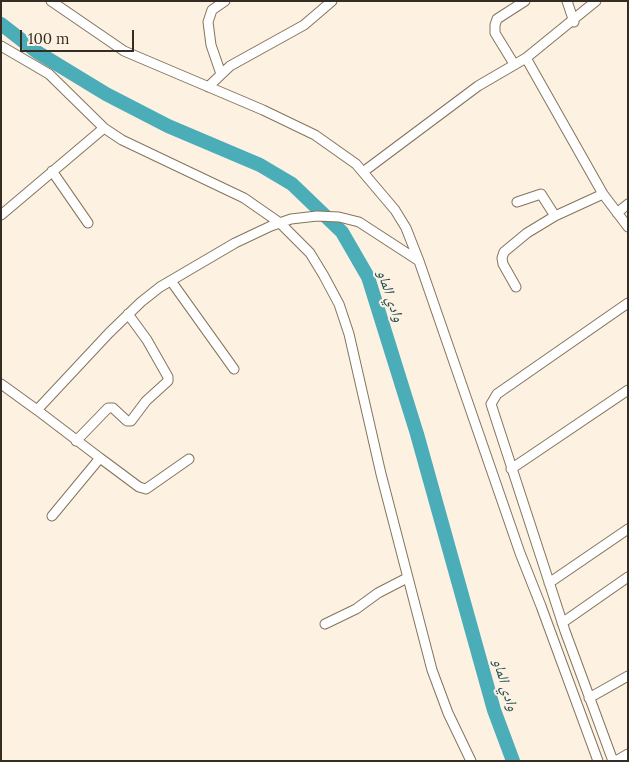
<!DOCTYPE html>
<html>
<head>
<meta charset="utf-8">
<style>
  body { margin:0 }
  #map { position:relative; width:629px; height:762px; overflow:hidden; background:#fdf2e2; font-family:Lora,serif }
  canvas { display:block }
  .frame { position:absolute; inset:0; border:2px solid #342d23; pointer-events:none }
  .scale { position:absolute; left:20px; top:30px; width:114px; height:22px; box-sizing:border-box; border:2px solid #342d23; border-top:0; padding-left:6px; font-size:15px; line-height:18px; white-space:nowrap; color:#342d23; -webkit-text-stroke:4px #fdf2e2; paint-order:stroke }
</style>
</head>
<body>
<div id="map">
<canvas width="629" height="762"></canvas>
<div class="frame"></div>
<div class="scale">100 m</div>
</div>
<script>
const ctx = document.querySelector('canvas').getContext('2d');
ctx.lineJoin = 'round';
function poly(rows) {
  const path = new Path2D();
  for (const r of rows) {
    path.moveTo(r[0], r[1]);
    for (let i = 2; i < r.length; i += 2) path.lineTo(r[i], r[i + 1]);
  }
  return path;
}
function strokePath(path, color, width, dash) {
  ctx.strokeStyle = color;
  ctx.lineWidth = width;
  ctx.lineCap = dash ? 'butt' : 'round';
  ctx.setLineDash(dash || []);
  ctx.stroke(path);
}
function drawText(font, color, halo, rows, align = 'center') {
  ctx.font = font + ' Lora,"Noto Naskh Arabic",serif';
  ctx.lineWidth = 4;
  ctx.setLineDash([]);
  ctx.textBaseline = 'middle';
  ctx.strokeStyle = halo;
  ctx.fillStyle = color;
  for (const [text, x, y, turn = 0] of rows) {
    ctx.save();
    ctx.translate(x, y);
    ctx.rotate((+turn || 0) * Math.PI / 180);
    ctx.textAlign = isNaN(turn) ? turn : align;
    if (halo) ctx.strokeText(text, 0, 0);
    ctx.fillText(text, 0, 0);
    ctx.restore();
  }
}
const river = poly([
  [1,24,37,52,106,94,168,126,260,165,292,184,342,232,368,277,417,434,494,710,513,761]
]);
const minor = poly([
  [51,1,124,51,263,110,315,135,356,164,395,210,406,228,419,261,520,553,541,606,598,761],
  [567,1,574,22],
  [1,46,49,74,104,128,122,140,244,198,280,223,310,253,324,276,339,304,349,334,381,474,432,670,448,713,471,761],
  [526,58,596,1],
  [514,64,495,33,495,25,497,19,525,1],
  [221,74,211,45,208,22,212,10,225,1],
  [208,87,230,66,304,25,332,1],
  [52,171,88,223],
  [363,172,478,86,526,58,603,194,628,227],
  [517,202,541,194,555,216],
  [617,213,628,204],
  [1,215,104,128],
  [171,281,234,369],
  [516,287,503,264,502,258,504,252,527,233,555,216,603,194],
  [1,384,37,410],
  [76,441,108,408,113,408,127,421,131,421,146,401,168,381,168,377,147,340,128,314],
  [100,458,139,487,146,489,189,459],
  [511,469,628,390],
  [52,516,100,458,37,410,109,333,141,302,160,287,235,243,271,226,291,219,317,216,339,217,359,222,419,261],
  [549,583,628,529],
  [562,623,628,577],
  [325,624,356,609,378,593,407,578],
  [589,698,628,676],
  [613,761,565,631,491,404,497,394,628,303],
  [616,761,628,754]
]);
const waterNames = [
  ["وادي الماو",390,296,71],
  ["وادي الماو",505,685,73]
];
strokePath(river, '#4badb8', 14);
strokePath(minor, '#84745c', 11);
strokePath(minor, '#fff', 9);
drawText('italic 15px', '#234e53', '#fdf2e2', waterNames);
</script>
</body>
</html>
